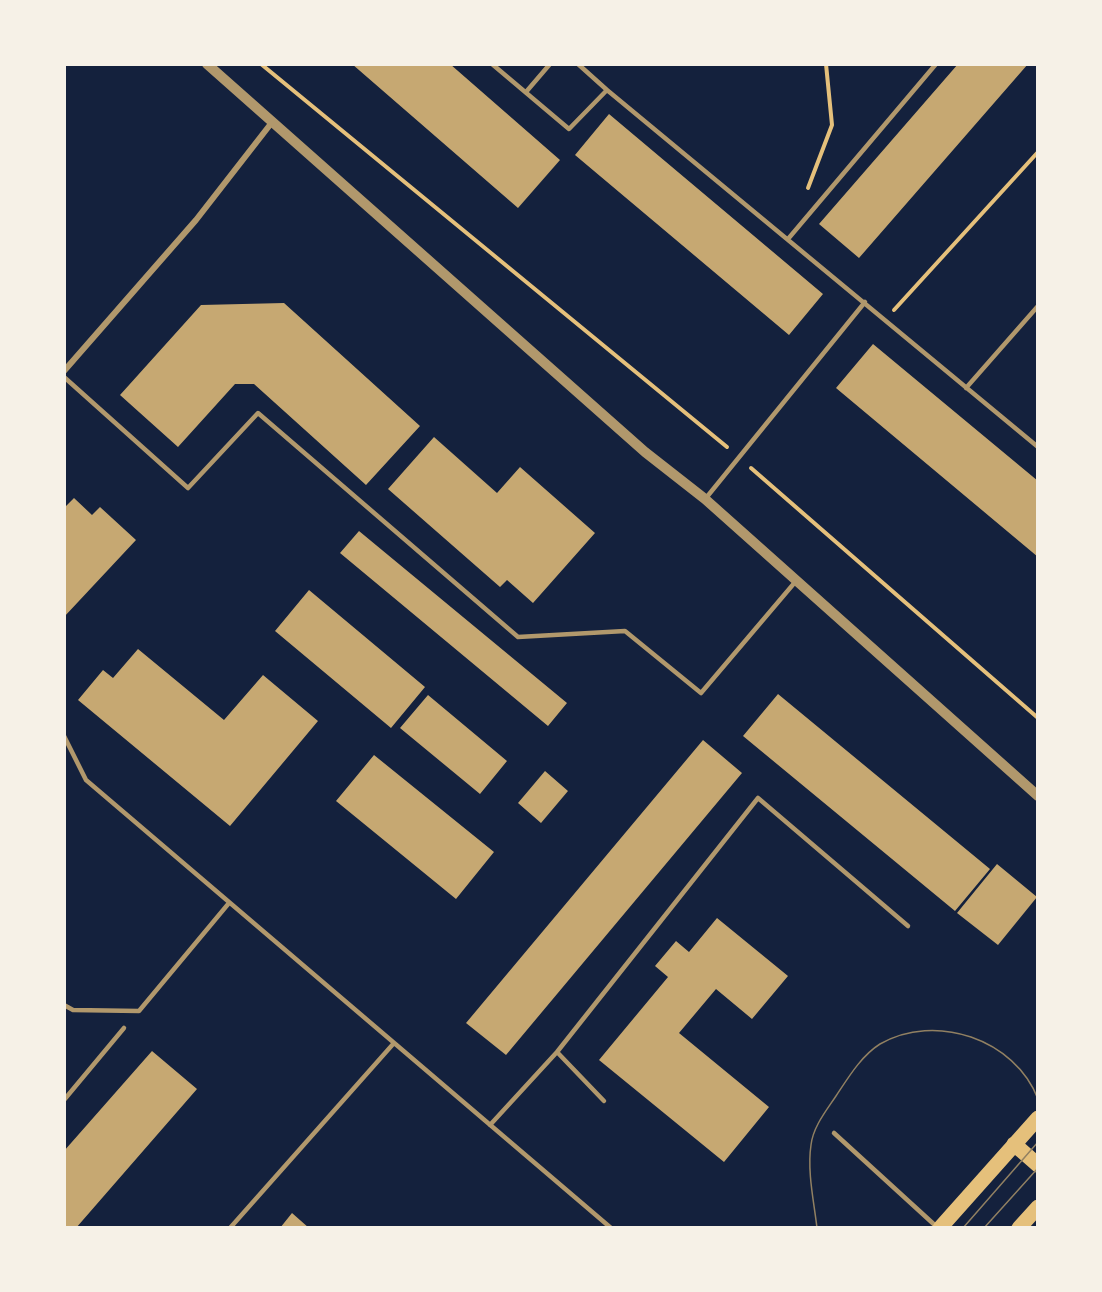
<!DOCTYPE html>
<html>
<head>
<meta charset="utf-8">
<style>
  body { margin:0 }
  #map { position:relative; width:1102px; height:1292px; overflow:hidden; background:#14213d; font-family:"IBM Plex Sans",sans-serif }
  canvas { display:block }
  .frame { position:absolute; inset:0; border:66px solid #f6f1e7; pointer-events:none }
</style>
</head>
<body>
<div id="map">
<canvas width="1102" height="1292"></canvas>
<div class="frame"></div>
</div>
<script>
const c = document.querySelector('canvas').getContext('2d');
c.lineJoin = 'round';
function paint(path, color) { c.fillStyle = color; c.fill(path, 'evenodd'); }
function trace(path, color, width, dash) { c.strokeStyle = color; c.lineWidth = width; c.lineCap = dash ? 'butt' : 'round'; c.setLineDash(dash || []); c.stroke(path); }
const building = new Path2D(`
  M 352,64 L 450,64 L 560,160 L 518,208 Z
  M 958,64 L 1028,64 L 859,258 L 819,224 Z
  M 609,114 L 823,294 L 789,335 L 575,155 Z
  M 284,303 L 420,426 L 366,485 L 254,384 L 235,384 L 178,447 L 120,395 L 201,305 Z
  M 873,344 L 1038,481 L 1038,557 L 836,388 Z
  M 434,437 L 497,493 L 520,467 L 595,533 L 533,603 L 507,580 L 500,587 L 388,489 Z
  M 74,498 L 92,515 L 100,507 L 136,540 L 64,617 L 64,508 Z
  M 359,531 L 567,703 L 548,726 L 340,553 Z
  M 309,590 L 425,687 L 391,728 L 275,631 Z
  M 138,649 L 224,720 L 263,675 L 318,721 L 230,826 L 78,700 L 103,670 L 113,678 Z
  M 778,694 L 990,869 L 955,911 L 743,736 Z
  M 428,695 L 507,761 L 480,794 L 400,728 Z
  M 703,740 L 742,773 L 506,1055 L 466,1023 Z
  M 374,755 L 494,852 L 456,899 L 336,801 Z
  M 545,771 L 568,791 L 541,823 L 518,803 Z
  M 997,864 L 1037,897 L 998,945 L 957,913 Z
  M 717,918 L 788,976 L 752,1019 L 716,989 L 679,1033 L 769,1107 L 724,1162 L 599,1060 L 668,977 L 655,966 L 676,941 L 689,952 Z
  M 152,1051 L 197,1089 L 76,1228 L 64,1228 L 64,1151 Z
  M 292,1213 L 309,1228 L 280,1228 Z`);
const path = new Path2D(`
  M 261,64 L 727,447
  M 808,188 L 832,125 L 826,64
  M 894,310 L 1038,152
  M 751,468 L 1038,718`);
const service = new Path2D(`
  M 492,64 L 569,129 L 607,90 L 1038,447
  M 578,64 L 607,90
  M 526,92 L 550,64
  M 788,239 L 936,64
  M 64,377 L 188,488 L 258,413 L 518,637 L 625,631 L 701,693 L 796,581
  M 966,388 L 1038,306
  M 706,498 L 865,302
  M 64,736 L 86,780 L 611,1228
  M 64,1005 L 73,1010 L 139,1011 L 229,903
  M 557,1052 L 604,1101
  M 64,1100 L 124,1028
  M 490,1125 L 557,1052 L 758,798 L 908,926
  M 834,1133 L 938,1228
  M 230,1228 L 394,1043`);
const minor = new Path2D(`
  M 64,371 L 196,220 L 273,121`);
const tertiary = new Path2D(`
  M 207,64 L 645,452 L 705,499 L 1038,796`);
const primary = new Path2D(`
  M 1014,1144 L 1038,1165
  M 940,1228 L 1038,1118
  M 1019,1228 L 1038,1207`);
const tram = new Path2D(`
  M 817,1228 C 814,1202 807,1171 811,1145 C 813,1127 826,1111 836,1096 C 848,1078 861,1056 880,1044 C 935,1012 1015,1039 1038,1099
  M 963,1228 L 1038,1142
  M 984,1228 L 1038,1168`);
paint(building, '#c6a872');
trace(path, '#e5c07b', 4);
trace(service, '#b1986c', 4.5);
trace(minor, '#b1986c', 6);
trace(tertiary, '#b1986c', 10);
trace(primary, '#e5c07b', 15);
trace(tram, '#918062', 1.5);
</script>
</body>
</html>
